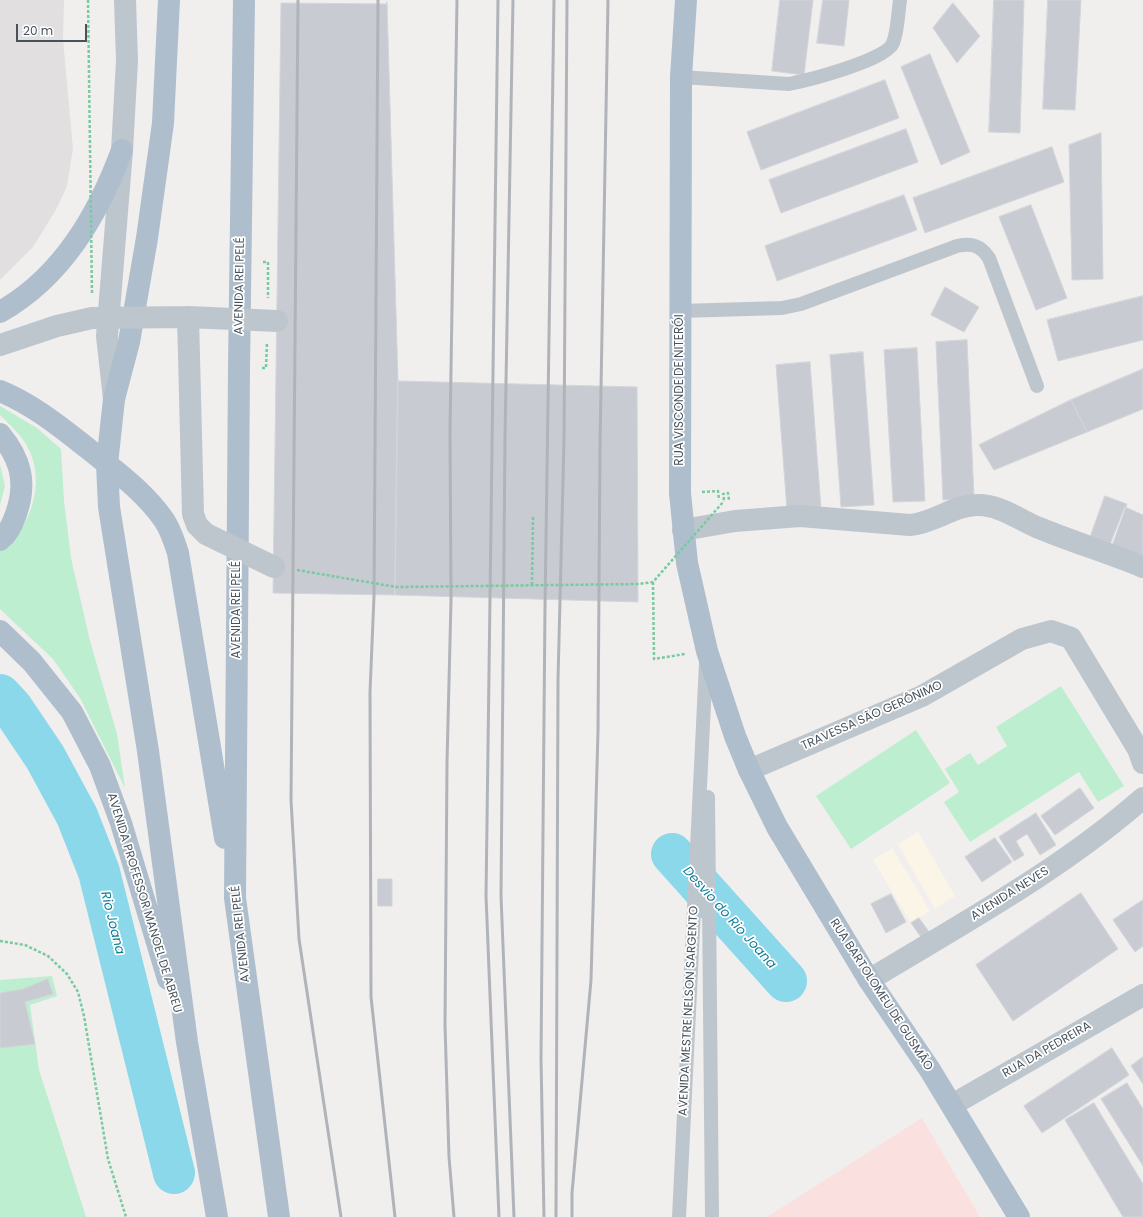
<!DOCTYPE html>
<html>
<head>
<meta charset="utf-8">
<style>
  body { margin:0 }
  #map { position:relative; width:1143px; height:1217px; overflow:hidden; background:#f1eeee; font-family:Poppins,sans-serif }
  canvas { display:block }
  .scale { position:absolute; left:16px; top:24px; width:71px; height:18px; box-sizing:border-box; border:2px solid #47525b; border-top:0; padding-left:5px; font-size:12px; line-height:14px; white-space:nowrap; color:#47525b; -webkit-text-stroke:3px #fff; paint-order:stroke }
</style>
</head>
<body>
<div id="map">
<canvas width="1143" height="1217"></canvas>
<div class="scale">20 m</div>
</div>
<script>
const c = document.querySelector('canvas').getContext('2d');
c.lineJoin = 'round';
function paint(path, color) { c.fillStyle = color; c.fill(path, 'evenodd'); }
function trace(path, color, width, dash) { c.strokeStyle = color; c.lineWidth = width; c.lineCap = dash ? 'butt' : 'round'; c.setLineDash(dash || []); c.stroke(path); }
function drawText(font, color, halo, rows, align = 'center') {
  c.font = font + ' Poppins,sans-serif'; c.lineWidth = 3.5; c.setLineDash([]); c.textBaseline = 'middle'; c.strokeStyle = halo; c.fillStyle = color; for (const [text, x, y, turn = 0] of rows) {
    c.save(); c.translate(x, y); c.rotate((+turn || 0) * Math.PI / 180); c.textAlign = isNaN(turn) ? turn : align; if (halo) c.strokeText(text, 0, 0); c.fillText(text, 0, 0); c.restore();
  }
}
const commercial = new Path2D(`
  M 918,832 L 955,896 L 935,909 L 898,844 Z
  M 892,848 L 930,911 L 911,923 L 873,860 Z`);
const education = new Path2D(`
  M 0,0 L 64,0 L 63,39 L 73,149 L 67,186 L 57,208 L 33,247 L 0,280 Z`);
const medical = new Path2D(`
  M 922,1118 L 980,1217 L 767,1217 Z`);
const green = new Path2D(`
  M 0,406 L 37,428 L 61,449 L 64,501 L 71,558 L 90,641 L 117,734 L 125,788 L 80,698 L 53,659 L 0,609 L 0,551 C 30,530 46,484 29,450 C 23,436 11,426 0,415 Z
  M 0,465 L 5,486 L 0,505 Z
  M 1061,686 L 1124,786 L 1098,802 L 1079,772 L 970,842 L 944,802 L 959,792 L 945,769 L 970,753 L 978,765 L 1007,746 L 996,727 Z
  M 916,730 L 950,783 L 851,849 L 816,796 Z
  M 52,976 L 57,996 L 30,1005 L 39,1070 L 86,1217 L 0,1217 L 0,980 Z`);
const river = new Path2D(`
  M 0,695 L 12,708 L 45,757 L 77,816 L 99,872 L 174,1173
  M 672,854 L 786,981`);
const building = new Path2D(`
  M 780,0 L 813,0 L 804,75 L 772,71 Z
  M 823,0 L 849,0 L 844,46 L 817,43 Z
  M 994,0 L 1024,0 L 1020,133 L 989,132 Z
  M 1048,0 L 1081,0 L 1075,110 L 1043,109 Z
  M 387,2 L 398,381 L 395,595 L 273,593 L 281,3 L 386,4 Z
  M 953,3 L 980,36 L 957,63 L 933,28 Z
  M 930,54 L 970,152 L 941,165 L 901,67 Z
  M 885,80 L 899,118 L 761,170 L 747,132 Z
  M 906,129 L 918,162 L 781,213 L 769,180 Z
  M 1101,133 L 1103,279 L 1072,280 L 1069,145 Z
  M 1052,147 L 1064,182 L 925,233 L 913,198 Z
  M 904,195 L 917,230 L 777,281 L 765,246 Z
  M 1031,205 L 1067,298 L 1036,310 L 999,217 Z
  M 945,287 L 979,307 L 964,332 L 931,315 Z
  M 1143,296 L 1143,340 L 1058,361 L 1047,320 Z
  M 967,340 L 974,498 L 943,500 L 936,342 Z
  M 917,348 L 925,501 L 893,502 L 884,350 Z
  M 863,352 L 874,505 L 841,507 L 830,355 Z
  M 810,362 L 821,508 L 787,510 L 776,365 Z
  M 1143,369 L 1143,409 L 1087,432 L 1071,400 Z
  M 398,381 L 637,387 L 638,602 L 395,595 Z
  M 1071,400 L 1087,432 L 994,470 L 979,445 Z
  M 1105,496 L 1127,504 L 1112,546 L 1090,538 Z
  M 1125,507 L 1143,515 L 1143,555 L 1139,563 L 1108,550 Z
  M 1080,788 L 1094,808 L 1055,835 L 1041,816 Z
  M 1036,813 L 1056,845 L 1040,855 L 1027,834 L 1016,841 L 1024,855 L 1014,861 L 999,837 Z
  M 995,838 L 1012,862 L 982,882 L 965,857 Z
  M 378,879 L 392,879 L 392,906 L 378,906 Z
  M 1081,893 L 1118,949 L 1013,1021 L 976,965 Z
  M 891,894 L 906,922 L 886,933 L 871,904 Z
  M 1143,900 L 1143,946 L 1135,952 L 1113,920 Z
  M 919,918 L 938,944 L 930,950 L 911,923 Z
  M 48,979 L 53,994 L 25,1002 L 35,1044 L 0,1048 L 0,993 L 23,989 Z
  M 1112,1048 L 1129,1075 L 1042,1133 L 1024,1106 Z
  M 1143,1057 L 1143,1084 L 1131,1066 Z
  M 1127,1083 L 1143,1109 L 1143,1166 L 1101,1099 Z
  M 1094,1103 L 1143,1184 L 1143,1217 L 1123,1217 L 1065,1120 Z`);
const path = new Path2D(`
  M 263,262 L 268,262 L 268,298
  M 262,368 L 266,368 L 267,343
  M 702,492 L 718,491 L 719,500
  M 724,500 L 723,494 L 728,493 L 729,500
  M 653,582 L 654,659 L 685,654
  M 532,585 L 533,516
  M 0,941 L 25,945 L 48,956 L 67,974 L 78,992 L 84,1016 L 108,1159 L 126,1217`);
const lane = new Path2D(`
  M 681,77 L 789,84 C 809,80 887,60 893,43 C 898,30 898,13 900,0
  M 680,311 L 782,308 L 801,304 L 957,246 C 972,243 980,245 989,258 L 1037,386
  M 708,797 L 712,1217
  M 679,1217 L 706,663`);
const street = new Path2D(`
  M 114,399 L 107,336 L 122,150 L 127,61 L 125,0
  M 683,530 L 735,521 L 800,516 L 910,525 C 934,523 954,505 977,505 C 998,504 1020,520 1039,528 C 1073,542 1109,553 1143,567
  M 749,770 L 922,696 L 1022,639 L 1051,631 L 1071,638 L 1138,749 L 1143,763
  M 869,980 C 963,923 1061,870 1143,798
  M 952,1105 L 1143,995`);
const primary = new Path2D(`
  M 169,0 L 163,123 L 147,238 L 129,342 L 114,399 L 107,464 L 109,507 L 148,751 L 187,1042 L 217,1217
  M 244,0 L 239,368 L 235,898 L 279,1217
  M 686,0 L 681,77 L 680,493 L 687,563 L 707,651 L 735,736 L 749,770 L 777,827 L 869,980 L 930,1070 L 1019,1217
  M 0,312 C 62,277 98,215 122,150
  M 0,391 C 32,404 59,426 86,447 C 113,469 144,491 164,520 C 171,530 174,541 178,553 L 225,838
  M 0,434 C 21,459 27,483 16,514 C 13,523 8,534 0,540
  M 0,631 L 32,662 L 72,712 L 100,766 L 121,823 L 168,979`);
const rail = new Path2D(`
  M 298,0 L 291,800 L 299,939 L 341,1217
  M 378,0 L 374,596 L 370,692 L 371,997 L 395,1217
  M 498,0 L 486,896 L 499,1217
  M 513,0 L 505,436 L 501,896 L 514,1217
  M 454,1217 L 449,1157 L 445,1025 L 447,763 L 451,601 L 450,431 L 457,0
  M 544,1217 L 541,1058 L 545,606 L 554,0
  M 556,1217 L 558,680 L 564,440 L 567,0
  M 572,1217 L 572,1193 L 591,980 L 598,731 L 600,444 L 608,0`);
const pathBridge = new Path2D(`
  M 88,0 L 92,295
  M 297,570 L 396,587 L 639,584 L 653,582 L 724,501`);
const streetBridge = new Path2D(`
  M 188,317 L 193,514 L 197,525 L 206,534 L 274,567
  M 0,345 L 57,326 L 92,318 L 188,317 L 277,321`);
const streetNames = [
  ["AVENIDA REI PELÉ",240,286,-89],
  ["RUA VISCONDE DE NITERÓI",680,390,-90],
  ["AVENIDA REI PELÉ",237,610,-90],
  ["TRAVESSA SÃO GERÔNIMO",872,716,-24],
  ["AVENIDA NEVES",1010,894,-32],
  ["AVENIDA PROFESSOR MANOEL DE ABREU",144,903,73],
  ["AVENIDA REI PELÉ",241,934,-96],
  ["RUA BARTOLOMEU DE GUSMÃO",881,995,57],
  ["AVENIDA MESTRE NELSON SARGENTO",689,1011,-87],
  ["RUA DA PEDREIRA",1047,1050,-30]
];
const waterNames = [
  ["Desvio do Rio Joana",729,918,48],
  ["Rio Joana",112,923,76]
];
paint(commercial, '#fbf5e8');
paint(education, '#e2dfe0');
paint(medical, '#fae1df');
paint(green, '#bdeecf');
trace(river, '#8bd8ea', 42);
paint(building, '#c8cbd1');
trace(building, '#d2d5da', 1);
trace(path, '#76cb9f', 2.5, [3, 2]);
trace(lane, '#bdc6cd', 14);
trace(street, '#bdc6cd', 22);
trace(primary, '#aebecd', 22);
trace(rail, '#b0b4b8', 3);
trace(pathBridge, '#76cb9f', 2.5, [3, 2]);
trace(streetBridge, '#bdc6cd', 22);
drawText('12px', '#47525b', '#fff', streetNames);
drawText('italic 13px', '#107d96', '#fff', waterNames);
</script>
</body>
</html>
